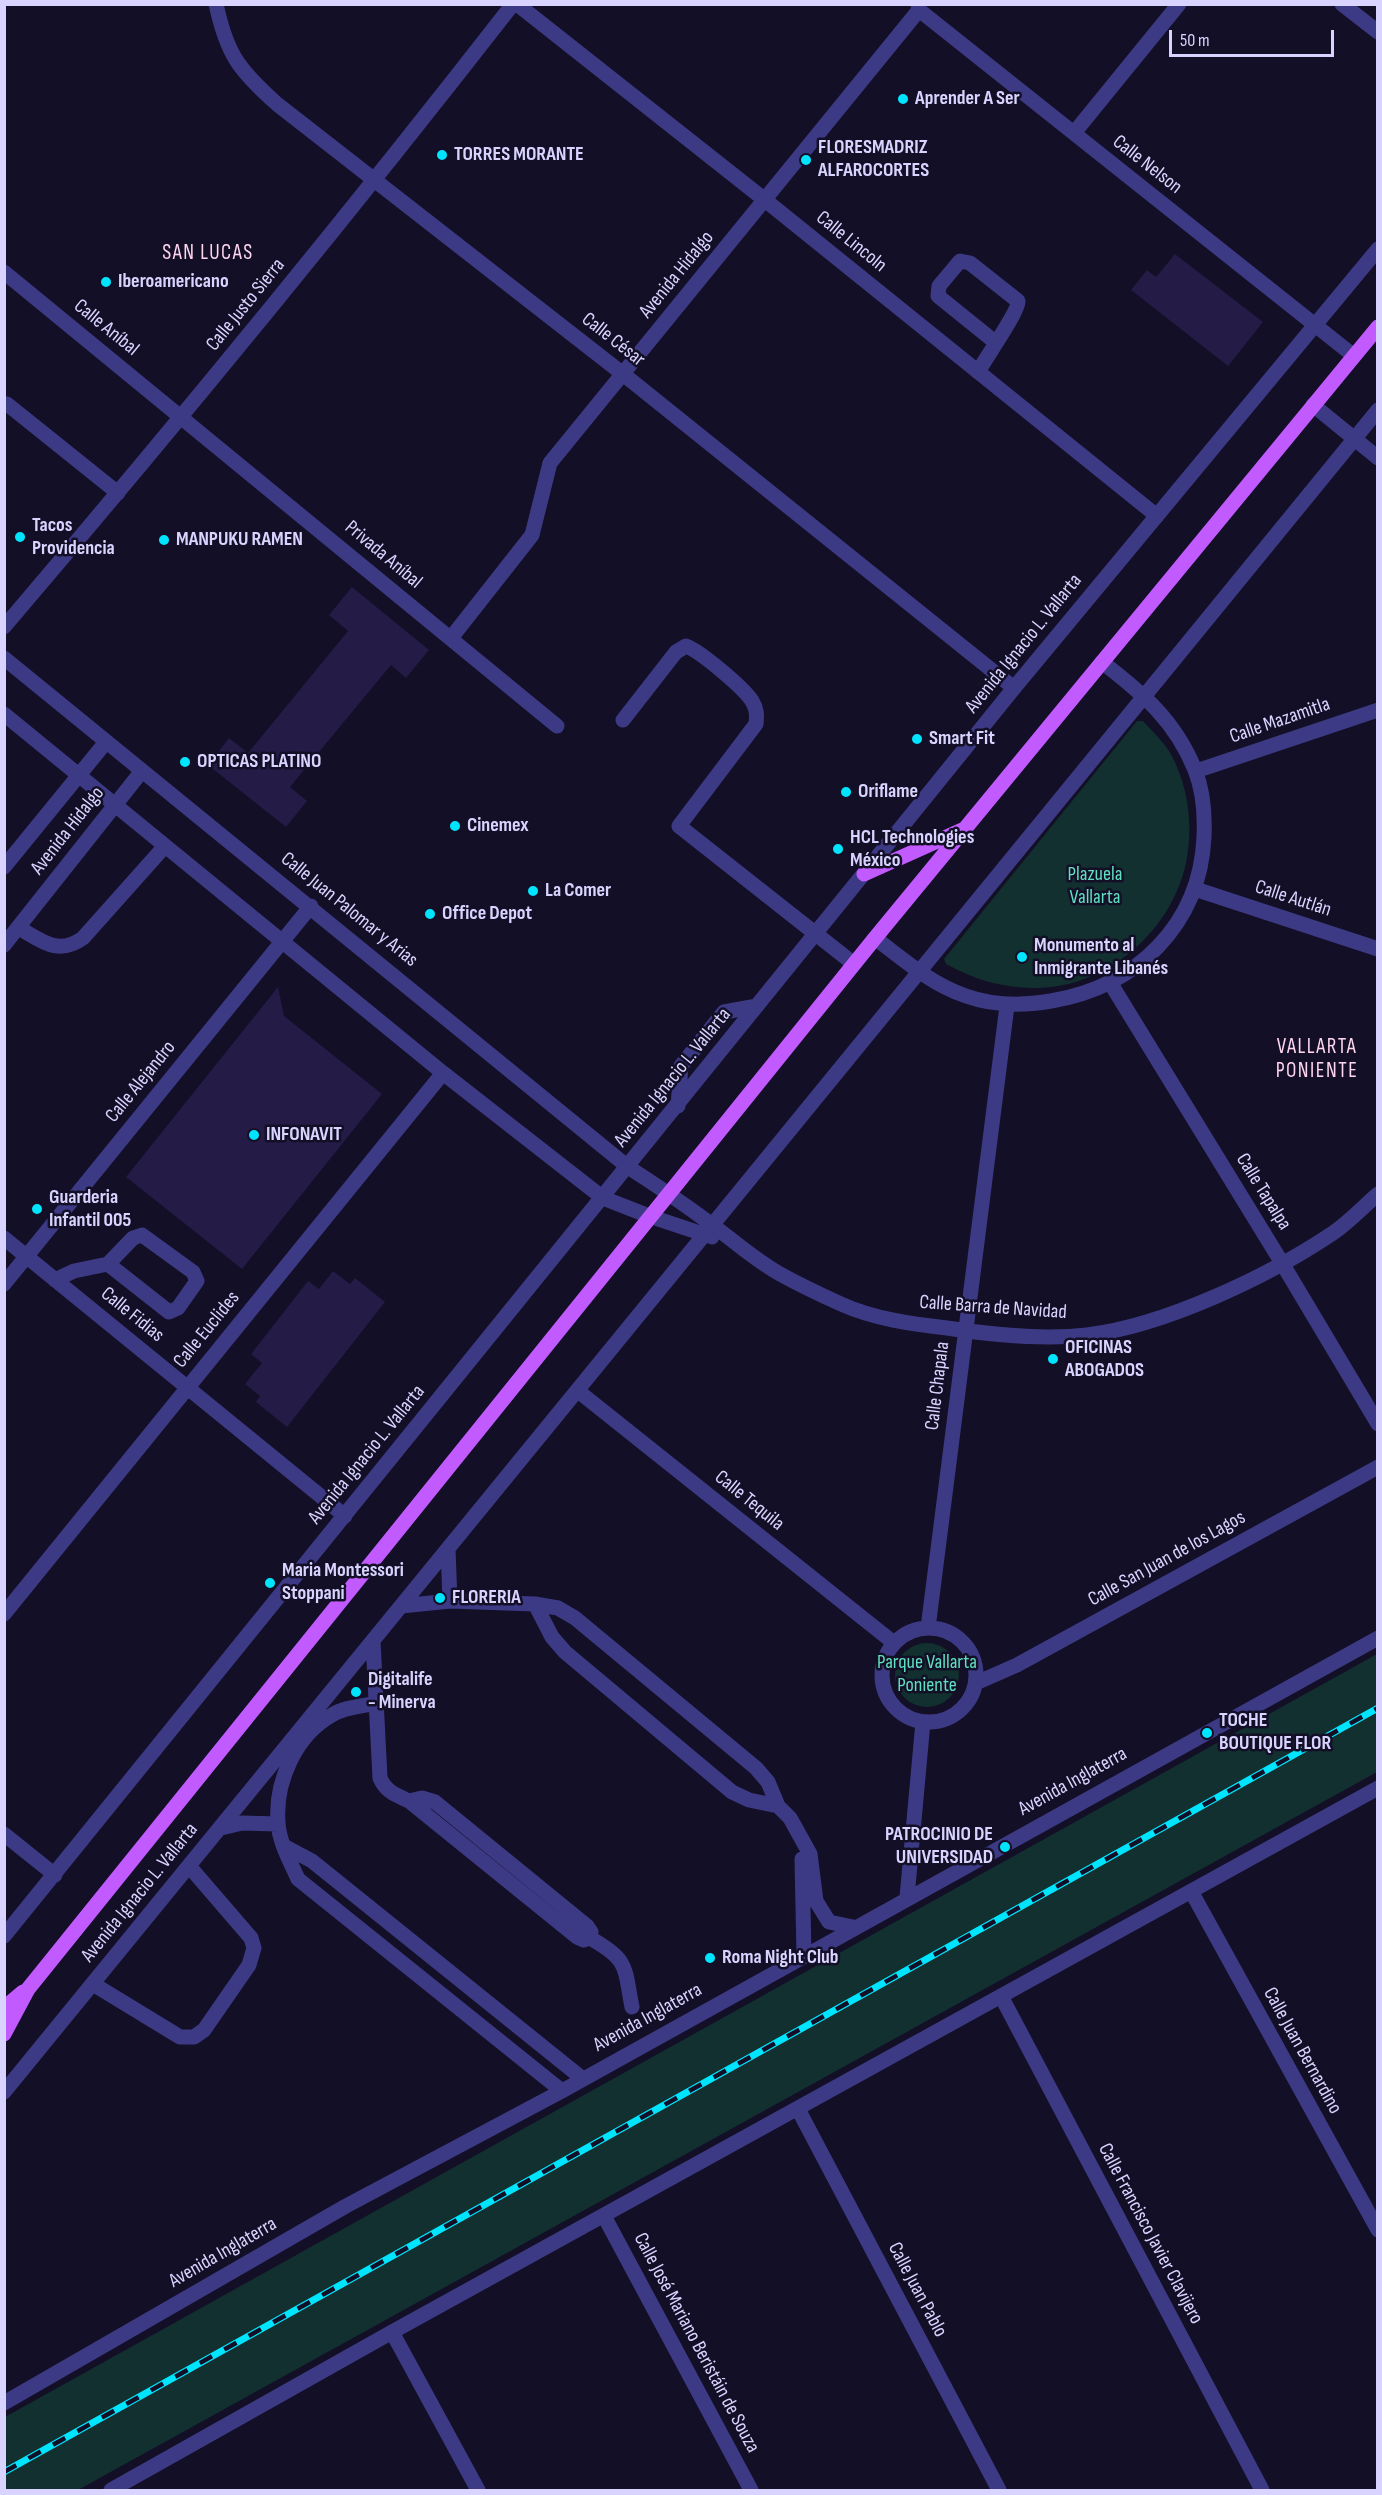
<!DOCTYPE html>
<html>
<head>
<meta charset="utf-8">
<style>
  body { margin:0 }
  #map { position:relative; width:1382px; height:2495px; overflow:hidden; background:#130f26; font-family:"Sofia Sans Condensed",sans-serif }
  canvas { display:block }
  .frame { position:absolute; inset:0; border:6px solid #d9d4ff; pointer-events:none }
  .scale { position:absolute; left:1169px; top:30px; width:165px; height:27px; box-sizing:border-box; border:3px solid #d9d4ff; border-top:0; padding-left:8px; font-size:18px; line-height:21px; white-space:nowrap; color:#d9d4ff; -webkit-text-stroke:4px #130f26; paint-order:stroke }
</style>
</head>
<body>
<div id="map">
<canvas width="1382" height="2495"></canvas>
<div class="frame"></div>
<div class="scale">50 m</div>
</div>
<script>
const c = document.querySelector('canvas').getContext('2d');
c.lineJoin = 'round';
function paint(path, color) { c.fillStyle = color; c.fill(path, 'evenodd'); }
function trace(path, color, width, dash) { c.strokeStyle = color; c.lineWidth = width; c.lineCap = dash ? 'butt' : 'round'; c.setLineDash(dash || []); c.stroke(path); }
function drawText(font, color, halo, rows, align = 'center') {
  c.font = font + ' "Sofia Sans Condensed",sans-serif'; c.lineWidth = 5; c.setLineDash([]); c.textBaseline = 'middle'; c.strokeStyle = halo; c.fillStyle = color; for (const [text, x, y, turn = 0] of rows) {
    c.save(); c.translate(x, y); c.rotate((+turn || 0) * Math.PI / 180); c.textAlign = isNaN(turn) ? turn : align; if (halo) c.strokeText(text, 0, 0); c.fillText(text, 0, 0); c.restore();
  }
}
const green = new Path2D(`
  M 1137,721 L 1143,721 C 1153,732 1165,743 1172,756 C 1188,787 1193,824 1187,858 C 1174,930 1107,989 1033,988 C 1002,988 973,979 946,964 L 944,959 Z
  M895 1675a32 32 0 1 1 64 0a32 32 0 1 1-64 0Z
  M 1377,1654 L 1377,1772 L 78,2490 L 5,2490 L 5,2417 Z`);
const building = new Path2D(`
  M 1175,254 L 1263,322 L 1228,366 L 1131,290 L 1147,270 L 1156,277 Z
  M 352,587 L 429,650 L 406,678 L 391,665 L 290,787 L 307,801 L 286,827 L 208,765 L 229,738 L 248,753 L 348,631 L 329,615 Z
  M 278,987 L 284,1016 L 382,1094 L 242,1269 L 126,1177 Z
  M 333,1271 L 350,1284 L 355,1278 L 385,1302 L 287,1427 L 256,1402 L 260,1396 L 245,1384 L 262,1363 L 251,1354 L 308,1281 L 319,1289 Z`);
const minor = new Path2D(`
  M 216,4 C 227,55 239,70 277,104 L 623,374 L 1014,688
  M 517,4 L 765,200 L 1157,516
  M 918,4 L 919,10 L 1354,356
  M 1342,4 L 1378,32
  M 1074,133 L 1179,4
  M 4,272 L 557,726
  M 978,372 C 985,359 1019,311 1018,301 L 970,263 L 960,261 L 939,286 L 938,296 L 995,342
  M 7,404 L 118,493
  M 1313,405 L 1378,458
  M 4,627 C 178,423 348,216 513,4
  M 451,638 L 532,535 L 550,463 L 919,10
  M 4,658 L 628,1167 C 656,1185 684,1204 711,1224 C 734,1241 755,1260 780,1274 C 800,1285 821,1295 841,1304 C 874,1319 912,1324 947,1328 C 993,1335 1041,1340 1087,1335 C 1164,1326 1269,1276 1333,1233 C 1349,1222 1363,1207 1378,1194
  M 4,714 L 443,1073 L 603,1198 L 649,1216 L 712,1237
  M 623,720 L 676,652 L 686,646 C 700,651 744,688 752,701 C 757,709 757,715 756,724 L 679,826 L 854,964
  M 1196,771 L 1378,710
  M 4,867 L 106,742
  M 1195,889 L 1378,949
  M 19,928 C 42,941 58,956 83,938 L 165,846
  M 875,938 C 904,960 931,984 966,996 C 994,1006 1022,1006 1051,1001 C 1136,987 1200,925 1204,837 C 1205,815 1203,790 1195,770 C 1175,720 1142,693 1102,662
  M 4,945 L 142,771
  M 1111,984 L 1282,1263 L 1378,1424
  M 678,1106 L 681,1066 L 724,1012 L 757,1006
  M 4,1238 L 345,1516
  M 55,1280 L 74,1271 L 108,1264 L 133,1238 L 142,1235 L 193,1272 L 197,1281 L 178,1308 L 169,1312 L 108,1264
  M 4,1284 L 311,906
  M 578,1391 L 894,1643
  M 448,1549 L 450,1601
  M 535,1604 L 552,1637 L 565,1652 L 732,1792 L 749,1800 L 778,1806
  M 401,1606 L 450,1601 L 535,1604 L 558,1608 L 575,1618 L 756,1768 L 768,1782 L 778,1806 L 790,1818 L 810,1854 L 816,1901 L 829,1922 L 853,1927
  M 4,1614 L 443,1073
  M 928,1628 L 1007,1006
  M882 1675a47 47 0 1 1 94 0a47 47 0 1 1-94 0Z
  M 373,1641 L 380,1778 C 386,1792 396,1795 409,1801 L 577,1937 L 584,1940 L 590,1938 C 629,1960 624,1966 632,2007
  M 976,1683 L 1017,1665 L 1378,1467
  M 377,1703 C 363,1706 344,1707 332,1715 C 296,1735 275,1781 278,1822 C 279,1842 290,1861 298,1879 L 562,2091
  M 409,1801 L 422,1798 L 435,1802 L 587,1926 L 591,1932 L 590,1938
  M 221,1828 L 242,1823 L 278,1824
  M 4,1834 L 55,1875
  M 284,1846 L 312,1861 L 583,2079
  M 802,1859 L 804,1955
  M 1191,1891 L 1378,2230
  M 907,1897 L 923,1722
  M 4,1936 L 1014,688 L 1378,249
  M 93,1984 L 180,2037 L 194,2037 L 204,2030 L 249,1965 L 254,1948 L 251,1938 L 189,1866
  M 1001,1996 L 1262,2490
  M 4,2092 L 1378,410
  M 798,2109 L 999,2490
  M 604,2216 L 751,2490
  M 392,2332 L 478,2490
  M 4,2403 L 346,2206 L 562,2091 L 1378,1638
  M 111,2490 L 392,2332 L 1378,1788`);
const major = new Path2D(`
  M 864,874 L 962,830
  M 4,2008 L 23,1992
  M 4,2034 L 28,1989 L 875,938 L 1378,327`);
const rail = new Path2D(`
  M 4,2472 L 1378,1708`);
const markers = [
  [903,99,6,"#00e5ff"],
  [442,155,6,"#00e5ff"],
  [806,160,6,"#00e5ff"],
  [106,282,6,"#00e5ff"],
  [20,537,6,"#00e5ff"],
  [164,540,6,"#00e5ff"],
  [917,739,6,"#00e5ff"],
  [185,762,6,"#00e5ff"],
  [846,792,6,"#00e5ff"],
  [455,826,6,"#00e5ff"],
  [838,849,6,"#00e5ff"],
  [533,891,6,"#00e5ff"],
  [430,914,6,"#00e5ff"],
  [1022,957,6,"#00e5ff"],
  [254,1135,6,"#00e5ff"],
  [37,1209,6,"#00e5ff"],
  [1053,1359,6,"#00e5ff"],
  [270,1583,6,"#00e5ff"],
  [440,1598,6,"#00e5ff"],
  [356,1692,6,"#00e5ff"],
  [1207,1733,6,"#00e5ff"],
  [1005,1847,6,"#00e5ff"],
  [710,1958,6,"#00e5ff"]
];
const poiNames = [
  ["Aprender A Ser",915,99],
  ["FLORESMADRIZ",818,148],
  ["ALFAROCORTES",818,171],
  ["TORRES MORANTE",454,155],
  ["Iberoamericano",118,282],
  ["Tacos",32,526],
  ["Providencia",32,549],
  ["MANPUKU RAMEN",176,540],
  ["Smart Fit",929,739],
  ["OPTICAS PLATINO",197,762],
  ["Oriflame",858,792],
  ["Cinemex",467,826],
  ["HCL Technologies",850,838],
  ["México",850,861],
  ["La Comer",545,891],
  ["Office Depot",442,914],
  ["Monumento al",1034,946],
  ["Inmigrante Libanés",1034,969],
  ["INFONAVIT",266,1135],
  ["Guarderia",49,1198],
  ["Infantil 005",49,1221],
  ["OFICINAS",1065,1348],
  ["ABOGADOS",1065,1371],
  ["Maria Montessori",282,1571],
  ["Stoppani",282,1594],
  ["FLORERIA",452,1598],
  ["Digitalife",368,1680],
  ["- Minerva",368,1703],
  ["TOCHE",1219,1721],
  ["BOUTIQUE FLOR",1219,1744],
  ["PATROCINIO DE",993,1835,"right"],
  ["UNIVERSIDAD",993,1858,"right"],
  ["Roma Night Club",722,1958]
];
const streetNames = [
  ["Calle Nelson",1147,165,38],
  ["Calle Lincoln",851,242,39],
  ["Avenida Hidalgo",677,275,-51],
  ["Calle Justo Sierra",246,305,-51],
  ["Calle Aníbal",106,328,39],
  ["Calle César",613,340,38],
  ["Privada Aníbal",383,555,40],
  ["Avenida Ignacio L. Vallarta",1024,644,-51],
  ["Calle Mazamitla",1280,721,-19],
  ["Avenida Hidalgo",68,831,-52],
  ["Calle Autlán",1293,899,18],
  ["Calle Juan Palomar y Arias",349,910,39],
  ["Avenida Ignacio L. Vallarta",673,1078,-51],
  ["Calle Alejandro",141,1082,-51],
  ["Calle Tapalpa",1263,1192,58],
  ["Calle Barra de Navidad",993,1308,4],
  ["Calle Fidias",132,1315,39],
  ["Calle Euclides",207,1330,-51],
  ["Calle Chapala",938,1386,-83],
  ["Avenida Ignacio L. Vallarta",367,1455,-51],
  ["Calle Tequila",749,1501,39],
  ["Calle San Juan de los Lagos",1167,1559,-29],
  ["Avenida Inglaterra",1073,1782,-29],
  ["Avenida Ignacio L. Vallarta",140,1893,-51],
  ["Avenida Inglaterra",648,2018,-29],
  ["Calle Juan Bernardino",1302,2051,61],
  ["Calle Francisco Javier Clavijero",1150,2234,62],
  ["Avenida Inglaterra",223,2253,-30],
  ["Calle Juan Pablo",917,2290,62],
  ["Calle José Mariano Beristáin de Souza",696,2343,62]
];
const parkNames = [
  ["Plazuela",1095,875],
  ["Vallarta",1095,898],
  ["Parque Vallarta",927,1663],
  ["Poniente",927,1686]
];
const neighbourhoodNames = [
  ["SAN LUCAS",208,254],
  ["VALLARTA",1317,1048],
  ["PONIENTE",1317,1072]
];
paint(green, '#12302f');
paint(building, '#241b47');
trace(minor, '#3d3a85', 15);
trace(major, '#c25bff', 15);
trace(rail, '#00e5ff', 7);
trace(rail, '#130f26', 4.5, [14]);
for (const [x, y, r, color] of markers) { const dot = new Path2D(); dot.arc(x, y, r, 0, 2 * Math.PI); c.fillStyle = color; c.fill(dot); trace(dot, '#130f26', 2); }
drawText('bold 20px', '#d9d4ff', '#130f26', poiNames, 'left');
drawText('20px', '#d9d4ff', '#130f26', streetNames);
drawText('20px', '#5fe0c0', '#130f26', parkNames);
c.letterSpacing = '1.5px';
drawText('21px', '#ffd6f0', '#130f26', neighbourhoodNames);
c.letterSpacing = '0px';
</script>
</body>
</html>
